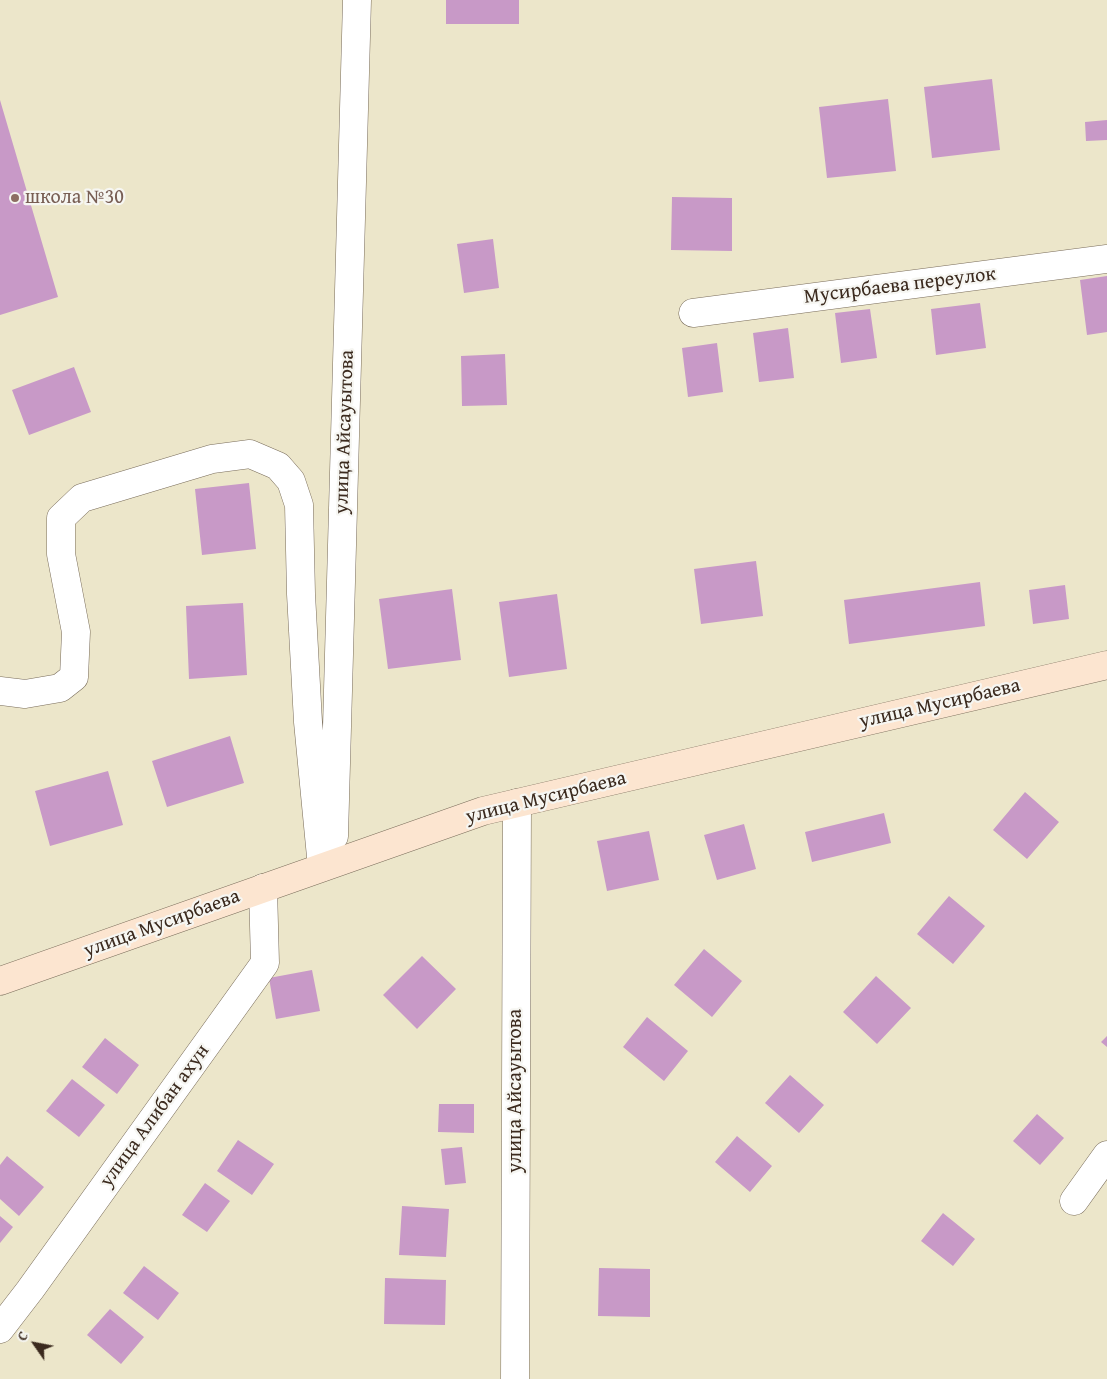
<!DOCTYPE html>
<html>
<head>
<meta charset="utf-8">
<style>
  body { margin:0 }
  #map { position:relative; width:1107px; height:1379px; overflow:hidden; background:#ece6ca; font-family:"Gentium Book Plus",serif }
  canvas { display:block }
  .north { position:absolute; left:10px; top:1319px; width:50px; height:50px; -webkit-text-stroke:4px #f6f6f2; paint-order:stroke; rotate:303deg; font-size:14px; font-weight:700; line-height:20px; text-align:center; color:#3b2a1e }
  .north::after { content:''; display:block; margin:auto; width:18px; height:22px; background:#3b2a1e; clip-path:polygon(50% 0,100% 100%,50% 72%,0 100%) }
</style>
</head>
<body>
<div id="map">
<canvas width="1107" height="1379"></canvas>
<div class="north">С</div>
</div>
<script>
const c = document.querySelector('canvas').getContext('2d');
c.lineJoin = 'round';
function paint(path, color) { c.fillStyle = color; c.fill(path, 'evenodd'); }
function trace(path, color, width, dash) { c.strokeStyle = color; c.lineWidth = width; c.lineCap = dash ? 'butt' : 'round'; c.setLineDash(dash || []); c.stroke(path); }
function drawText(font, color, halo, rows, align = 'center') {
  c.font = font + ' "Gentium Book Plus",serif'; c.lineWidth = 4.5; c.setLineDash([]); c.textBaseline = 'middle'; c.strokeStyle = halo; c.fillStyle = color; for (const [text, x, y, turn = 0] of rows) {
    c.save(); c.translate(x, y); c.rotate((+turn || 0) * Math.PI / 180); c.textAlign = isNaN(turn) ? turn : align; if (halo) c.strokeText(text, 0, 0); c.fillText(text, 0, 0); c.restore();
  }
}
const building = new Path2D(`
  M 446,0 L 519,0 L 519,24 L 446,24 Z
  M 992,79 L 1000,150 L 932,158 L 924,87 Z
  M 888,99 L 896,171 L 827,178 L 819,107 Z
  M 0,100 L 58,297 L 0,315 Z
  M 1107,120 L 1107,140 L 1086,141 L 1085,122 Z
  M 672,197 L 732,198 L 732,251 L 671,250 Z
  M 493,239 L 499,288 L 464,293 L 457,244 Z
  M 1107,276 L 1107,332 L 1087,335 L 1080,280 Z
  M 980,303 L 986,348 L 936,355 L 931,309 Z
  M 870,309 L 877,358 L 841,363 L 835,313 Z
  M 788,328 L 794,378 L 759,382 L 753,333 Z
  M 717,343 L 723,392 L 688,397 L 682,348 Z
  M 505,354 L 507,405 L 462,406 L 461,356 Z
  M 74,367 L 91,412 L 29,435 L 12,390 Z
  M 249,483 L 256,549 L 202,555 L 195,489 Z
  M 756,561 L 763,616 L 701,624 L 694,569 Z
  M 980,582 L 985,626 L 849,644 L 844,600 Z
  M 1065,585 L 1069,619 L 1033,624 L 1029,590 Z
  M 452,589 L 461,660 L 388,669 L 379,599 Z
  M 557,594 L 567,669 L 509,677 L 499,602 Z
  M 243,603 L 247,675 L 189,679 L 186,606 Z
  M 230,736 L 244,783 L 167,807 L 152,761 Z
  M 108,771 L 123,825 L 50,846 L 35,791 Z
  M 1025,792 L 1059,822 L 1027,859 L 993,830 Z
  M 884,813 L 891,843 L 812,862 L 805,832 Z
  M 744,824 L 756,869 L 717,880 L 704,835 Z
  M 649,831 L 659,880 L 607,891 L 597,841 Z
  M 949,896 L 985,926 L 953,964 L 917,934 Z
  M 704,949 L 742,981 L 712,1017 L 674,985 Z
  M 422,956 L 456,989 L 417,1029 L 383,995 Z
  M 312,970 L 320,1011 L 276,1019 L 269,978 Z
  M 876,976 L 911,1008 L 877,1044 L 843,1012 Z
  M 647,1017 L 688,1051 L 664,1081 L 623,1047 Z
  M 1107,1036 L 1107,1047 L 1101,1042 Z
  M 105,1038 L 139,1065 L 117,1094 L 82,1067 Z
  M 790,1075 L 824,1105 L 799,1133 L 765,1103 Z
  M 72,1079 L 105,1105 L 79,1137 L 46,1111 Z
  M 439,1104 L 474,1104 L 474,1133 L 438,1132 Z
  M 1037,1114 L 1064,1138 L 1040,1165 L 1013,1141 Z
  M 737,1136 L 772,1166 L 750,1192 L 715,1162 Z
  M 238,1140 L 274,1164 L 252,1195 L 217,1171 Z
  M 462,1147 L 466,1183 L 445,1185 L 441,1149 Z
  M 7,1156 L 44,1187 L 19,1216 L 0,1199 L 0,1165 Z
  M 205,1183 L 230,1201 L 207,1232 L 182,1215 Z
  M 402,1206 L 449,1209 L 446,1257 L 399,1255 Z
  M 943,1213 L 975,1239 L 953,1266 L 921,1241 Z
  M 0,1216 L 13,1227 L 0,1243 Z
  M 144,1266 L 179,1293 L 158,1320 L 123,1293 Z
  M 599,1268 L 650,1269 L 650,1317 L 598,1316 Z
  M 385,1278 L 446,1280 L 445,1325 L 384,1324 Z
  M 110,1309 L 144,1337 L 121,1364 L 87,1335 Z`);
const street = new Path2D(`
  M 693,313 L 1107,259
  M 0,691 L 25,694 L 60,688 L 74,677 L 76,632 L 61,554 L 61,518 L 82,498 L 212,459 L 250,454 L 278,466 L 291,481 L 299,505 L 301,594 L 308,722 L 322,867
  M 334,836 L 357,0
  M 1074,1201 L 1107,1155
  M 0,1329 L 30,1290 L 265,963 L 263,888
  M 515,1379 L 517,803`);
const secondary = new Path2D(`
  M 0,981 L 483,811 L 1107,665`);
const markers = [
  [15,198,5,"#8d6e63"]
];
const educationNames = [
  ["школа №30",25,198]
];
const streetNames = [
  ["Мусирбаева переулок",900,286,-7],
  ["улица Айсауытова",345,432,-88],
  ["улица Мусирбаева",940,704,-13],
  ["улица Мусирбаева",546,798,-14],
  ["улица Мусирбаева",162,924,-20],
  ["улица Айсауытова",516,1091,-90],
  ["улица Алибан ахун",155,1116,-54]
];
paint(building, '#c899c7');
trace(street, '#796c5a', 29);
trace(secondary, '#796c5a', 29);
trace(street, '#fff', 28);
trace(secondary, '#fce5d0', 28);
for (const [x, y, r, color] of markers) { const dot = new Path2D(); dot.arc(x, y, r, 0, 2 * Math.PI); c.fillStyle = color; c.fill(dot); trace(dot, '#f6f6f2', 2); }
drawText('20px', '#785e54', '#f6f6f2', educationNames, 'left');
drawText('20px', '#3b2a1e', '#f6f6f2', streetNames);
</script>
</body>
</html>
